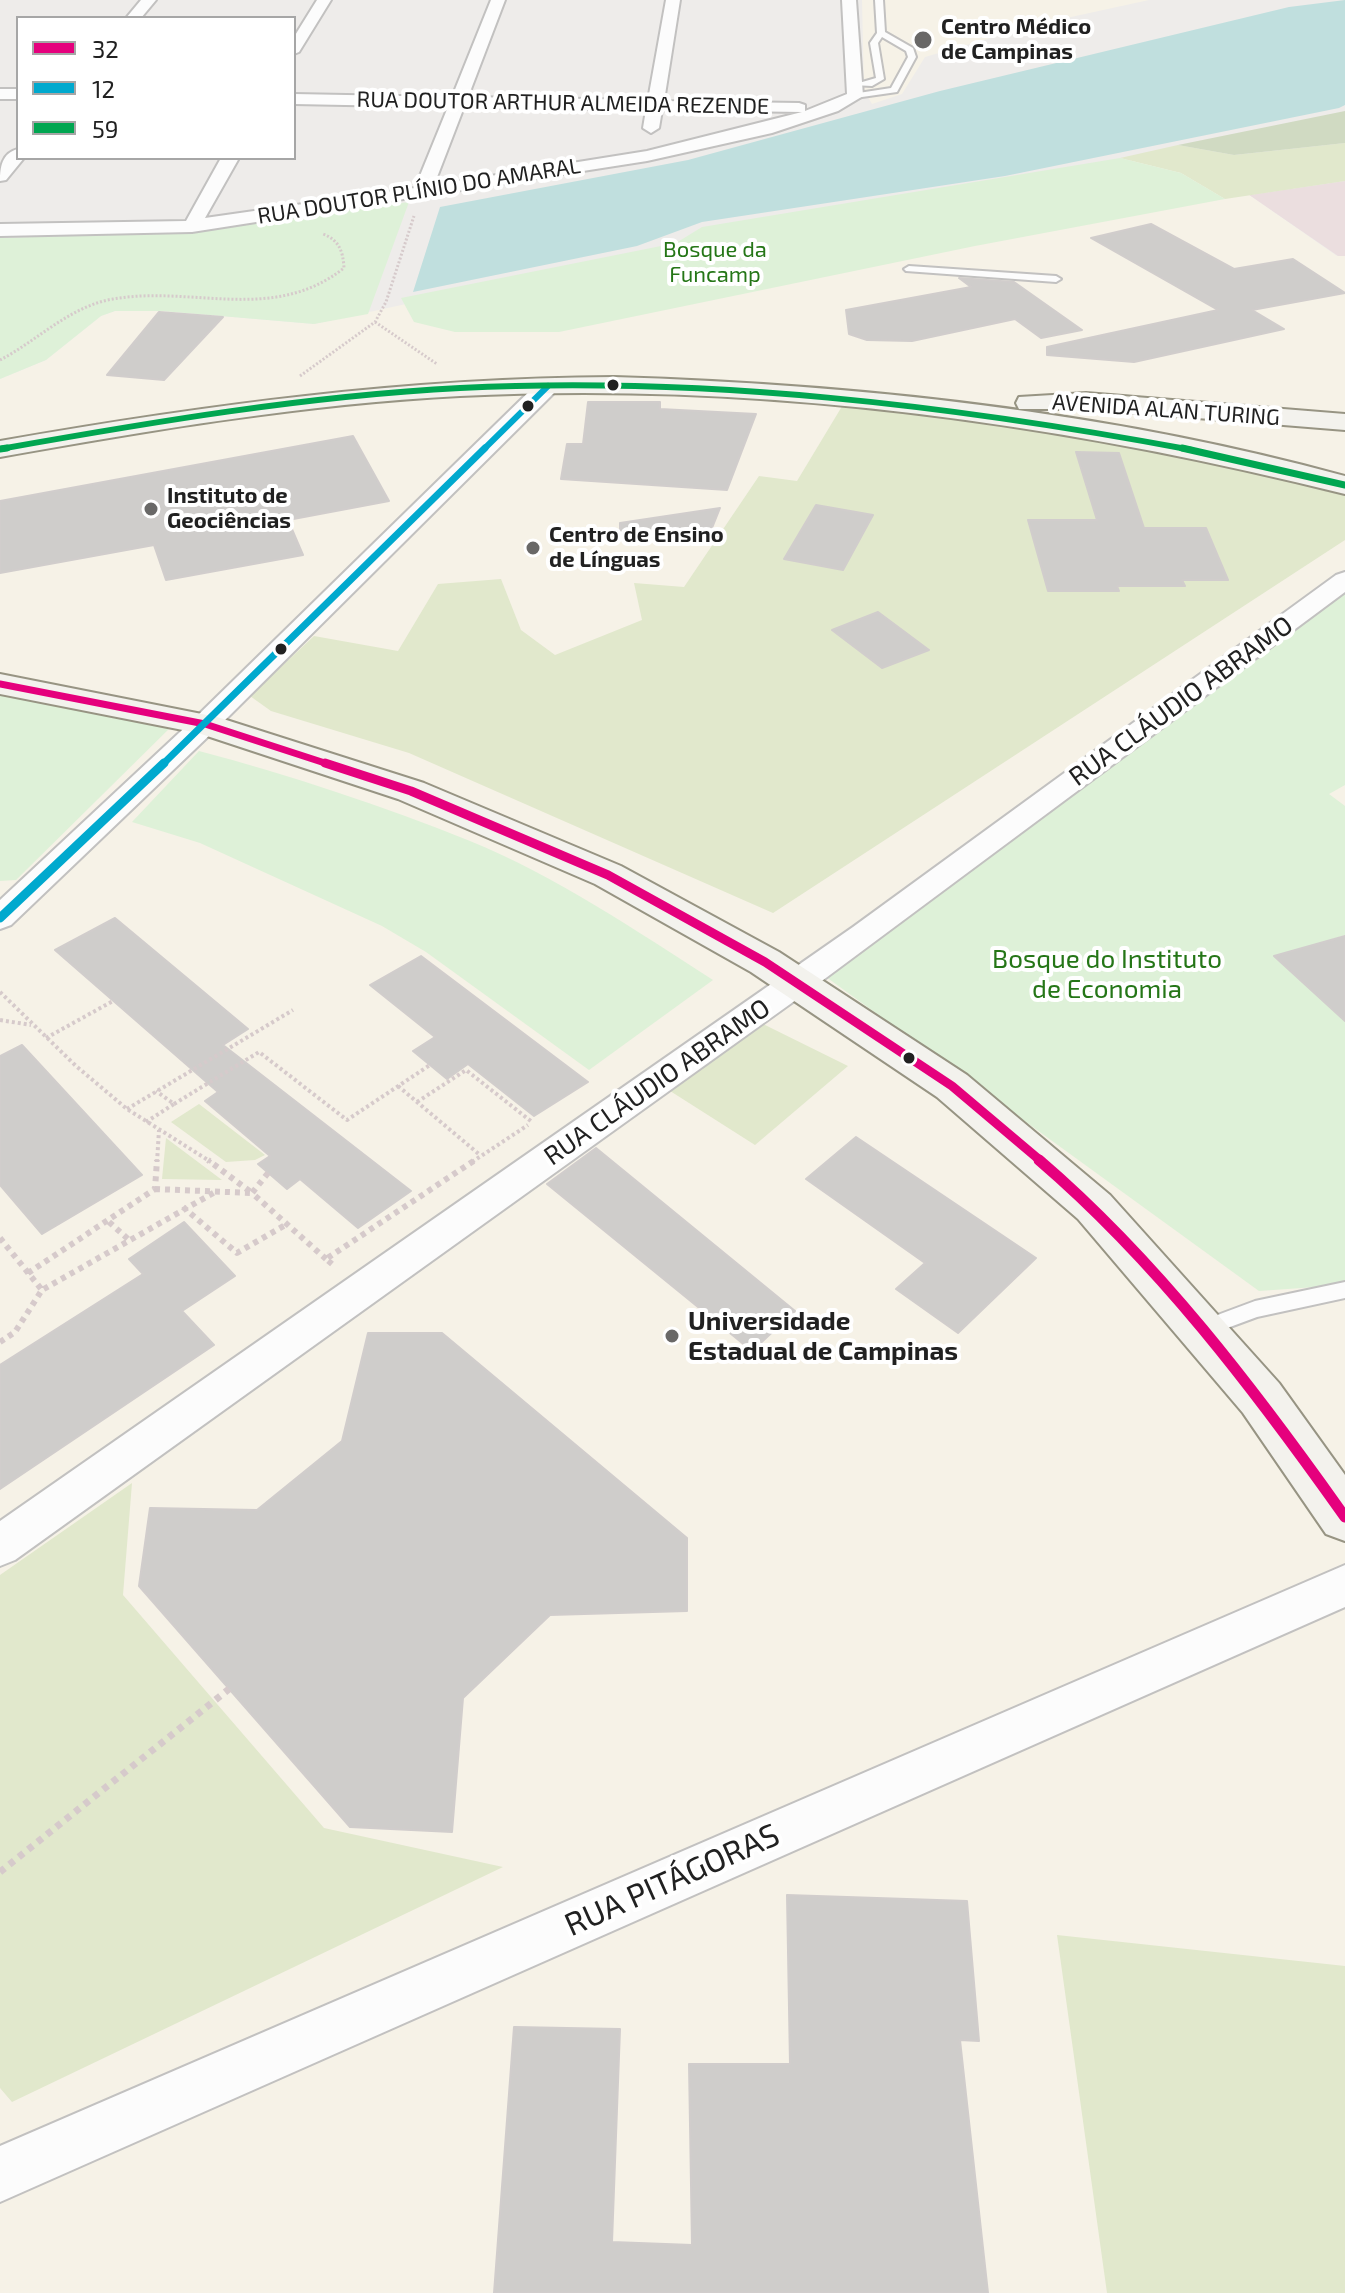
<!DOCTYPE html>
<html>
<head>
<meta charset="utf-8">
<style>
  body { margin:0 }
  #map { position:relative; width:1345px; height:2293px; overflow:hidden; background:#eeecea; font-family:"Exo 2",sans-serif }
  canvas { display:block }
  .legend { position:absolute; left:16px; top:16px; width:280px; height:144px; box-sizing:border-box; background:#fff; border:2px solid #a6a6a6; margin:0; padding:10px 14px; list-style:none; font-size:24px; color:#212121 }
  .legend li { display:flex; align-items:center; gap:16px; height:40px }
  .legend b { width:40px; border:2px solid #a6a6a6 }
</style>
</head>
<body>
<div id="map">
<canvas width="1345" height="2293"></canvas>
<ul class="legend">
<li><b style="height:10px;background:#e5007d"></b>32</li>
<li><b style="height:10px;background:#00a9ce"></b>12</li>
<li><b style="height:10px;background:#00a651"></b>59</li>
</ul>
</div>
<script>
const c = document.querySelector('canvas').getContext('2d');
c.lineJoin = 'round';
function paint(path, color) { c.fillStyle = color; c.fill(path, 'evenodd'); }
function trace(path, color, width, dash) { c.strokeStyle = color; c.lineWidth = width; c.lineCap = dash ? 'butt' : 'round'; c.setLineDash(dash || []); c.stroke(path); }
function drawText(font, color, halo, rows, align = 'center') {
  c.font = font + ' "Exo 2",sans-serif'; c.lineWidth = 8; c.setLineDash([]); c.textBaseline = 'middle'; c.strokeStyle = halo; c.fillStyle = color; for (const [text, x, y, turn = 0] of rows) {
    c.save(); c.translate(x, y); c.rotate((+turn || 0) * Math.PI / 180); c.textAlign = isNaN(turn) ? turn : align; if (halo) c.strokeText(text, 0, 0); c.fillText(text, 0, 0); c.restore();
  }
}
const commercial = new Path2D(`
  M 1345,181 L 1345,256 L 1338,256 L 1249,195 Z`);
const education = new Path2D(`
  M 862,0 L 1149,0 L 1039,24 L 925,57 L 902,94 L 872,104 L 864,91 Z
  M 1144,160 L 1249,195 L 1337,256 L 1345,256 L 1345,2293 L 0,2293 L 0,379 L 46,360 L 101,316 L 115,311 L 162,311 L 314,324 L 788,221 Z`);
const grass = new Path2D(`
  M 1345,143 L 1345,181 L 1225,199 L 1181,173 L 1120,158 L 1178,145 L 1234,155 Z
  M 844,403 C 1012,422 1181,451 1345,495 L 1345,540 L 773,913 L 409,753 L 271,711 L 250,696 L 314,636 L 398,651 L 438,584 L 501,579 L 521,630 L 555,655 L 642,620 L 634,583 L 684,587 L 759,476 L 797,481 Z
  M 761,1023 L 848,1066 L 755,1145 L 667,1089 Z
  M 199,1104 L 265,1155 L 255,1160 L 226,1162 L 171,1122 Z
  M 166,1138 L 222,1180 L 162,1179 Z
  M 132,1483 L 123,1595 L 324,1828 L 503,1867 L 12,2102 L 0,2088 L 0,1575 Z
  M 1057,1935 L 1345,1966 L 1345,2293 L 1107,2293 Z`);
const forest = new Path2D(`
  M 1345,111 L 1345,143 L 1234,155 L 1178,145 Z`);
const park = new Path2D(`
  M 1120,158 L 1181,173 L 1225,199 L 975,246 L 559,332 L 455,332 L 414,322 L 401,298 L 676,243 L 702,227 Z
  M 409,202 L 368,314 L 314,324 L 162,311 L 115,311 L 101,316 L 46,360 L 0,379 L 0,238 L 189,232 Z
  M 1345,588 L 1345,785 L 1329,794 L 1345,806 L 1345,935 L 1275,957 L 1345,1013 L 1345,1285 L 1259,1291 L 822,974 Z
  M 0,688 L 179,719 L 16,880 L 0,881 Z
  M 199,751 C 290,775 383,806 470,841 C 556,876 635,930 713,980 L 589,1070 L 426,952 L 382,926 L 200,843 L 132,822 Z`);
const water = new Path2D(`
  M 1345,0 L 1345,105 L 1339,108 L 1005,176 L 702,222 L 637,246 L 413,292 L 440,207 L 688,160 L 940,91 L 1289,7 Z`);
const building = new Path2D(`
  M 1151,224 L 1234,269 L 1293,259 L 1345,293 L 1252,310 L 1284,329 L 1134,362 L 1047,355 L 1047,347 L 1218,310 L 1091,238 Z
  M 959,278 L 1014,282 L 1082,330 L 1041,338 L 1015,319 L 912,341 L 867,340 L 849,334 L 846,310 L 971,287 Z
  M 159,312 L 223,317 L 164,380 L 107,375 Z
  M 588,402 L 660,402 L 660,409 L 756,414 L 727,490 L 561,479 L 567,444 L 583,444 Z
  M 353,436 L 389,501 L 288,520 L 303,555 L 166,580 L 154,545 L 0,573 L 0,501 Z
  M 1076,452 L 1119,453 L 1144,528 L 1206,528 L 1228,580 L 1182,580 L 1185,586 L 1117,586 L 1119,591 L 1048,591 L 1028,520 L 1097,520 Z
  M 816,505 L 873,515 L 843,570 L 784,559 Z
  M 720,508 L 706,543 L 620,534 L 620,523 Z
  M 878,612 L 929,650 L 882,668 L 832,630 Z
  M 115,918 L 248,1029 L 223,1045 L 411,1191 L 358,1228 L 300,1179 L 287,1189 L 258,1164 L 270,1156 L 205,1101 L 218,1092 L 55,950 Z
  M 1345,936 L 1345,1021 L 1274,956 Z
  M 421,956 L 588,1082 L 534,1116 L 468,1064 L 447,1079 L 413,1051 L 435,1037 L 370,985 Z
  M 22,1045 L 142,1175 L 42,1234 L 0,1185 L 0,1056 Z
  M 856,1137 L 1036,1258 L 958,1333 L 896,1289 L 925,1263 L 806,1179 Z
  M 596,1148 L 795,1311 L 752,1351 L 547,1184 Z
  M 184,1222 L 235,1276 L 182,1311 L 214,1345 L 0,1489 L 0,1365 L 143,1274 L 129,1259 Z
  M 368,1333 L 442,1333 L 687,1538 L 687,1611 L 550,1615 L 463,1698 L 452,1832 L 350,1827 L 139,1586 L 150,1508 L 257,1510 L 342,1441 Z
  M 787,1895 L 967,1901 L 979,2041 L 960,2040 L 988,2293 L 494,2293 L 514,2027 L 620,2029 L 612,2242 L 692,2245 L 689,2064 L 790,2064 Z`);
const pathFar3 = new Path2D(`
  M 375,322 L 437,364
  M 0,360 C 37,341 70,306 113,299 C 193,285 273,324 344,268 C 343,251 339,240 323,234
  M 300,376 L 375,322 L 386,302 L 414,216`);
const pathFar2 = new Path2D(`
  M 0,992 L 76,1066 L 127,1109 L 211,1162
  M 0,1020 L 31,1025
  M 46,1038 L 113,1001
  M 398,1086 L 480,1155
  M 417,1102 L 466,1070 L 532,1122
  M 174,1104 L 259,1052 L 347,1120 L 430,1065
  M 127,1109 L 293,1010
  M 146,1122 L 174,1104 L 156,1091
  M 157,1162 L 159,1130
  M 472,1162 L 528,1125`);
const pathFar1 = new Path2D(`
  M 268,1173 L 252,1193 L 326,1259
  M 155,1189 L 252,1193 L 208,1160
  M 183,1207 L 237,1253 L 287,1224
  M 109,1222 L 128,1239
  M 0,1238 L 42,1290
  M 332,1264 L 326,1259 L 475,1160
  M 28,1273 L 155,1189 L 157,1160
  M 0,1342 L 15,1332 L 42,1290 L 215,1192`);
const path = new Path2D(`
  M 0,1872 L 229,1689`);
const lane = new Path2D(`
  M 875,0 L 883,0 L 885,32 L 913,48 L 916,57 L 897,92 L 855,98 L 852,94 L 891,88 L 908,57 L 906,51 L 882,37 L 878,43 L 884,79 L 872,86 L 852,85 L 876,78 L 870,43 L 877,33 Z
  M 909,266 L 1056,276 L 1061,279 L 1056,282 L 906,271 L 904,269 Z
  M 1345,1282 L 1345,1298 L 1257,1317 L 1203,1337 L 1196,1335 L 1193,1329 L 1196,1323 L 1255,1301 Z`);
const street = new Path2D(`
  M 141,0 L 156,0 L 141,18 L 126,18 Z
  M 317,0 L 331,0 L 299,52 L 294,54 L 294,37 Z
  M 491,0 L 505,0 L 468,97 L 648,100 L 666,0 L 680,0 L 664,101 L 799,103 L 805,105 L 805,111 L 847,94 L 842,0 L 856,0 L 863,96 L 838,111 L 772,133 L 647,161 L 192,232 L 0,236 L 0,224 L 186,221 L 221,158 L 239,158 L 205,218 L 415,188 L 448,107 L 294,104 L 294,94 L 452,97 ZM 464,107 L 646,110 L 643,128 L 651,133 L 659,128 L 662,110 L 802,112 L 647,151 L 434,185 Z
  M 0,89 L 18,89 L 18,99 L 0,99 Z
  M 18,149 L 18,158 L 24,158 L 6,180 L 0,181 C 0,167 2,153 18,149 Z
  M 548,380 L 556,381 L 559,386 L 556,391 L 215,730 L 11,925 L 0,929 L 0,900 L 195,718 L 540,381 Z
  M 1345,572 L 1345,592 L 807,992 L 15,1560 L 0,1566 L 0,1521 L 853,927 L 1336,575 Z
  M 1345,1565 L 1345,1607 L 0,2202 L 0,2146 Z`);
const secondary = new Path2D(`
  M 614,377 C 855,384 1112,412 1345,476 L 1345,494 C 1058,422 756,381 460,396 C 305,404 152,430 0,457 L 0,441 C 204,405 406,378 614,377 Z
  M 1086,393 L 1345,414 L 1345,430 L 1086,409 L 1019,409 L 1016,403 L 1019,397 Z
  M 0,674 L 217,717 L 424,783 L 621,866 L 779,952 L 967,1075 L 1110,1195 L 1279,1383 L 1345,1475 L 1345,1541 L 1326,1534 L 1243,1413 L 1078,1219 L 937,1097 L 751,972 L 595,884 L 398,799 L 198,733 L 0,694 Z`);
const bus1Far2 = new Path2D(`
  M 0,684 L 205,724 L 331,765`);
const bus1Far1 = new Path2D(`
  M 325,763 L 411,791 L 608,875 L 765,962 L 952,1086 L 1042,1162`);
const bus1 = new Path2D(`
  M 1039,1160 C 1158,1262 1255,1390 1345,1517`);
const bus2Far2 = new Path2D(`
  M 483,450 L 548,386`);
const bus2Far1 = new Path2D(`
  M 162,765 L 485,448`);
const bus2 = new Path2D(`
  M 0,918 L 164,763`);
const bus3Far1 = new Path2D(`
  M 0,449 C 152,422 306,396 460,388 C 706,376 951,405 1192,450`);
const bus3 = new Path2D(`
  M 1182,448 L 1345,485
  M 0,449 L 7,448`);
const markers = [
  [923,40,10,"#696867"],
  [613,385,7,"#212121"],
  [528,406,7,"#212121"],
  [151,509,8,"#696867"],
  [533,548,8,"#696867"],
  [281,649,7,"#212121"],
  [909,1058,7,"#212121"],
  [672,1336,8,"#696867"]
];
const farPoinames = [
  ["Centro Médico",941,27],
  ["de Campinas",941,52],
  ["Instituto de",167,496],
  ["Geociências",167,521],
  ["Centro de Ensino",549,535],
  ["de Línguas",549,560]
];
const farStreetnames = [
  ["RUA DOUTOR ARTHUR ALMEIDA REZENDE",563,103,1],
  ["RUA DOUTOR PLÍNIO DO AMARAL",419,191,-9],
  ["AVENIDA ALAN TURING",1166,410,4]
];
const farParknames = [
  ["Bosque da",715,250],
  ["Funcamp",715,275]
];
const streetNames = [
  ["RUA CLÁUDIO ABRAMO",1181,701,-36],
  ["RUA CLÁUDIO ABRAMO",657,1082,-35]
];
const parkNames = [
  ["Bosque do Instituto",1107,959],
  ["de Economia",1107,989]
];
const poiNames = [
  ["Universidade",688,1321],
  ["Estadual de Campinas",688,1351]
];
const nearStreetnames = [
  ["RUA PITÁGORAS",672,1880,-24]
];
paint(commercial, '#ebdedf');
paint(education, '#f6f2e7');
paint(grass, '#e1e8cc');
paint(forest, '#d0dac2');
paint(park, '#def1d8');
paint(water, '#c0dfde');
paint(building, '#cfcdcb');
trace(building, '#d1cdcc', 2);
trace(lane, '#c2c1c0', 4);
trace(street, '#c2c1c0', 4);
trace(secondary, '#979483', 4);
trace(pathFar3, '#d6cacb', 3, [2, 2]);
trace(pathFar2, '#d6cacb', 4, [3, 3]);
trace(pathFar1, '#d6cacb', 6, [5, 5]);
trace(path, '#d6cacb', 7, [6, 6]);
paint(lane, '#fcfcfc');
paint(street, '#fcfcfc');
paint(secondary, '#f3f2ed');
trace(bus1Far2, '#e5007d', 7);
trace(bus1Far1, '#e5007d', 9);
trace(bus1, '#e5007d', 11);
trace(bus2Far2, '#00a9ce', 6);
trace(bus2Far1, '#00a9ce', 7);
trace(bus2, '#00a9ce', 9);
trace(bus3Far1, '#00a651', 6);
trace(bus3, '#00a651', 7);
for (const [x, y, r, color] of markers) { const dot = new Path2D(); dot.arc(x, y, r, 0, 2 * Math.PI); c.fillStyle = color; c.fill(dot); trace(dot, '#fff', 3); }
drawText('bold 22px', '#212121', '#fff', farPoinames, 'left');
drawText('22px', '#212121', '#fff', farStreetnames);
drawText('22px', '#257617', '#fff', farParknames);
drawText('26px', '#212121', '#fff', streetNames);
drawText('26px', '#257617', '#fff', parkNames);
drawText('bold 26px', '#212121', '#fff', poiNames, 'left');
drawText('32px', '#212121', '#fff', nearStreetnames);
</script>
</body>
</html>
